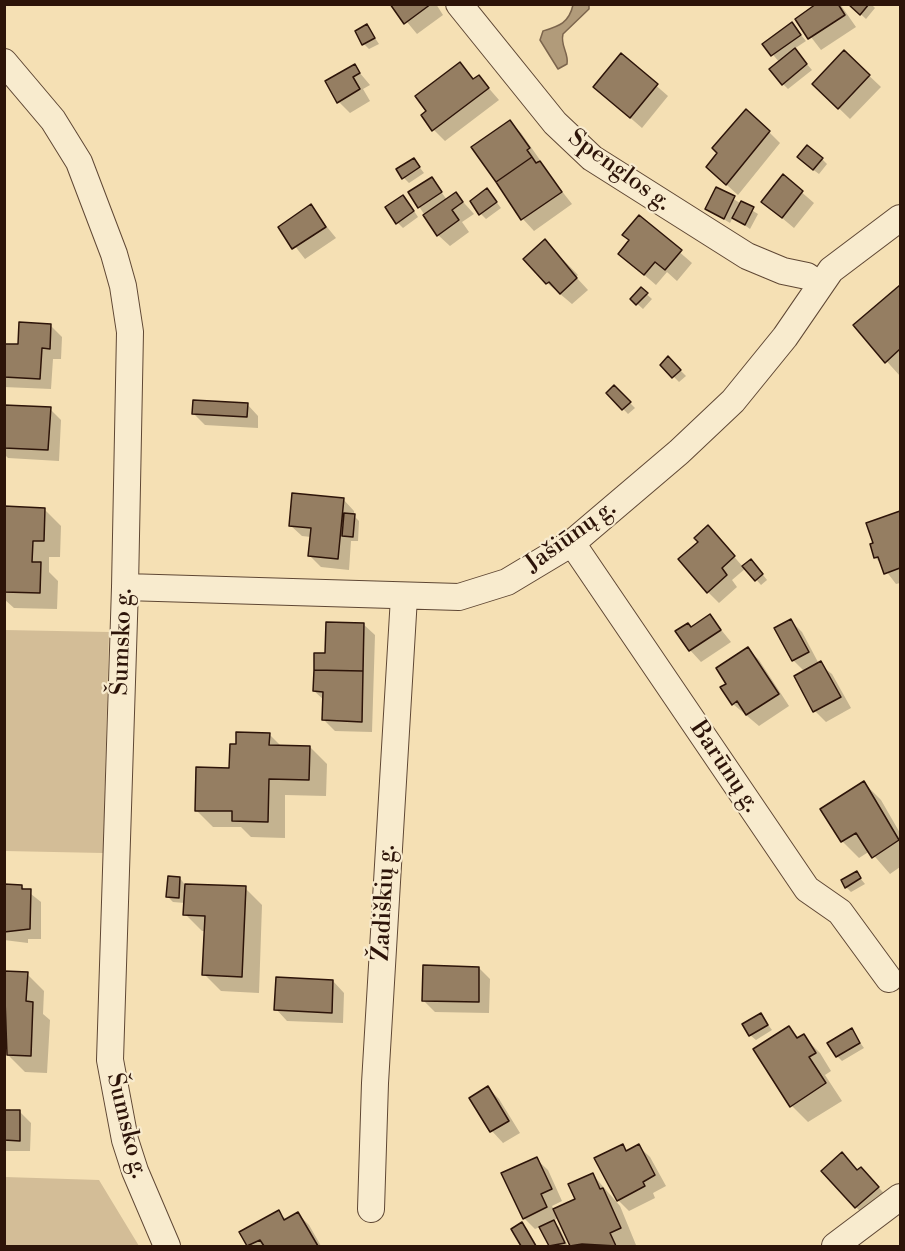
<!DOCTYPE html>
<html>
<head>
<meta charset="utf-8">
<style>
  body { margin:0 }
  #map { position:relative; width:905px; height:1251px; overflow:hidden; background:#f5e0b4; font-family:"Libre Bodoni",serif }
  canvas { display:block }
  .frame { position:absolute; inset:0; border:6px solid #2d1409; pointer-events:none }
</style>
</head>
<body>
<div id="map">
<canvas width="905" height="1251"></canvas>
<div class="frame"></div>
</div>
<script>
const c = document.querySelector('canvas').getContext('2d');
c.lineJoin = 'round';
function paint(path, color) { c.fillStyle = color; c.fill(path, 'evenodd'); }
function trace(path, color, width, dash) { c.strokeStyle = color; c.lineWidth = width; c.lineCap = dash ? 'butt' : 'round'; c.setLineDash(dash || []); c.stroke(path); }
function drawText(font, color, halo, rows, align = 'center') {
  c.font = font + ' "Libre Bodoni",serif'; c.lineWidth = 4.5; c.setLineDash([]); c.textBaseline = 'middle'; c.strokeStyle = halo; c.fillStyle = color; for (const [text, x, y, turn = 0] of rows) {
    c.save(); c.translate(x, y); c.rotate((+turn || 0) * Math.PI / 180); c.textAlign = isNaN(turn) ? turn : align; if (halo) c.strokeText(text, 0, 0); c.fillText(text, 0, 0); c.restore();
  }
}
const green = new Path2D(`
  M 5,630 L 109,632 L 103,853 L 5,851 Z
  M 5,1177 L 99,1180 L 139,1246 L 5,1246 Z`);
const water = new Path2D(`
  M 573,5 L 589,5 L 589,9 L 563,34 C 560,46 569,53 567,64 L 558,69 L 540,40 L 543,31 C 559,26 569,23 573,5 Z`);
const shadow = new Path2D(`
  M 392,4 L 436,4 L 443,15 L 417,34 Z
  M 819,4 L 840,4 L 856,27 L 821,50 L 797,19 Z
  M 850,4 L 871,4 L 875,8 L 866,19 Z
  M 792,24 L 806,41 L 794,49 L 812,70 L 788,89 L 783,84 L 780,63 L 764,44 Z
  M 367,26 L 379,44 L 369,49 L 364,44 Z
  M 844,52 L 881,87 L 850,119 L 814,84 Z
  M 621,55 L 668,96 L 642,128 L 595,87 Z
  M 460,64 L 475,80 L 479,77 L 499,100 L 445,141 L 434,130 L 428,111 Z
  M 354,66 L 370,85 L 363,89 L 370,101 L 350,113 L 339,102 Z
  M 510,122 L 521,133 L 540,160 L 538,161 L 572,204 L 534,231 L 523,219 L 473,147 Z
  M 769,132 L 780,143 L 738,195 L 719,178 Z
  M 822,159 L 827,164 L 819,174 L 804,163 Z
  M 414,160 L 424,173 L 409,183 L 404,178 Z
  M 783,176 L 814,203 L 794,228 L 763,202 Z
  M 432,179 L 447,200 L 456,194 L 474,214 L 462,222 L 469,232 L 450,246 L 438,235 L 410,193 Z
  M 717,189 L 758,214 L 750,229 L 733,217 L 730,223 L 707,209 Z
  M 492,196 L 501,208 L 486,219 L 481,214 Z
  M 408,202 L 418,217 L 403,228 L 398,223 Z
  M 310,206 L 336,238 L 305,259 L 280,227 Z
  M 639,217 L 692,263 L 677,281 L 667,272 L 656,285 L 620,254 L 631,241 Z
  M 545,241 L 578,275 L 576,277 L 588,290 L 572,304 L 547,283 Z
  M 900,287 L 900,376 L 855,326 Z
  M 641,289 L 652,299 L 643,309 L 632,299 Z
  M 51,326 L 62,337 L 61,359 L 53,359 L 51,389 L 4,387 L 4,345 L 19,346 Z
  M 668,358 L 686,376 L 679,382 L 662,365 Z
  M 614,387 L 635,408 L 628,414 L 608,393 Z
  M 247,404 L 258,416 L 258,428 L 205,425 L 194,414 Z
  M 4,406 L 50,409 L 61,420 L 59,461 L 8,458 L 4,454 Z
  M 343,499 L 354,511 L 354,516 L 359,521 L 358,541 L 351,541 L 349,570 L 321,567 L 310,556 L 311,537 L 302,536 L 290,525 Z
  M 4,508 L 44,509 L 61,526 L 60,557 L 49,557 L 49,572 L 58,581 L 57,609 L 14,608 L 4,599 Z
  M 900,513 L 900,583 L 896,584 L 876,558 L 875,544 L 868,523 Z
  M 719,539 L 743,567 L 756,566 L 767,580 L 761,585 L 746,568 L 732,580 L 737,587 L 719,603 L 708,592 L 700,542 Z
  M 710,616 L 731,642 L 701,662 L 690,650 L 691,628 Z
  M 791,621 L 802,632 L 819,664 L 832,674 L 851,708 L 826,722 L 815,711 L 805,672 L 793,660 Z
  M 363,624 L 375,635 L 372,732 L 335,731 L 324,720 L 324,700 L 314,691 L 326,655 Z
  M 748,649 L 759,660 L 789,706 L 759,726 L 733,704 L 728,684 Z
  M 269,734 L 282,747 L 310,747 L 327,764 L 326,796 L 285,795 L 285,838 L 251,837 L 241,827 L 213,827 L 196,810 L 230,770 L 237,746 Z
  M 864,783 L 881,800 L 900,833 L 900,867 L 890,874 L 870,851 L 859,858 L 842,841 L 822,810 Z
  M 856,873 L 865,884 L 851,892 L 846,887 Z
  M 180,878 L 185,885 L 245,888 L 262,905 L 259,993 L 221,991 L 204,974 L 206,931 L 202,931 L 185,914 L 185,903 L 173,902 L 168,897 Z
  M 4,886 L 21,886 L 41,902 L 41,939 L 28,939 L 28,943 L 4,940 Z
  M 479,968 L 490,979 L 489,1013 L 435,1012 L 423,1000 Z
  M 4,973 L 27,974 L 44,991 L 43,1014 L 50,1020 L 47,1073 L 25,1072 L 8,1055 L 8,1046 L 4,1043 Z
  M 333,981 L 344,993 L 343,1023 L 287,1021 L 276,1009 Z
  M 761,1015 L 772,1030 L 756,1040 L 750,1035 Z
  M 789,1028 L 800,1039 L 803,1036 L 820,1053 L 831,1071 L 825,1075 L 842,1101 L 808,1122 L 792,1106 Z
  M 851,1030 L 864,1048 L 842,1061 L 837,1056 Z
  M 488,1088 L 499,1099 L 520,1133 L 503,1143 L 492,1131 L 471,1098 Z
  M 4,1112 L 20,1112 L 31,1123 L 30,1151 L 4,1151 Z
  M 622,1145 L 628,1151 L 638,1146 L 650,1157 L 666,1186 L 653,1193 L 655,1198 L 629,1211 L 618,1200 Z
  M 536,1159 L 548,1170 L 562,1201 L 552,1206 L 554,1210 L 577,1200 L 593,1175 L 620,1206 L 636,1245 L 571,1246 L 559,1218 L 552,1221 L 559,1227 L 568,1246 L 550,1246 L 540,1227 L 535,1229 L 524,1218 Z
  M 823,1171 L 872,1180 L 889,1199 L 867,1219 Z
  M 278,1212 L 287,1220 L 298,1214 L 309,1225 L 321,1246 L 249,1246 L 241,1233 Z
  M 522,1224 L 527,1229 L 537,1246 L 523,1246 L 513,1229 Z`);
const building = new Path2D(`
  M 390,4 L 431,4 L 404,24 Z
  M 816,4 L 838,4 L 845,15 L 808,39 L 795,19 Z
  M 848,4 L 869,4 L 860,15 Z
  M 792,22 L 801,35 L 771,56 L 762,44 Z
  M 367,24 L 375,38 L 362,45 L 355,31 Z
  M 795,48 L 807,64 L 782,85 L 769,69 Z
  M 844,50 L 870,75 L 838,109 L 812,84 Z
  M 621,53 L 658,84 L 630,118 L 593,87 Z
  M 460,62 L 473,79 L 479,75 L 489,88 L 432,131 L 421,115 L 426,111 L 415,96 Z
  M 355,64 L 360,73 L 353,77 L 360,89 L 337,103 L 325,81 Z
  M 746,109 L 770,131 L 726,185 L 706,167 L 717,153 L 712,148 Z
  M 510,120 L 530,148 L 527,150 L 532,157 L 496,182 L 471,147 Z
  M 807,145 L 823,158 L 813,170 L 797,157 Z
  M 532,157 L 536,163 L 540,161 L 562,192 L 521,220 L 496,182 Z
  M 414,158 L 420,167 L 402,179 L 396,169 Z
  M 783,174 L 803,191 L 782,218 L 761,202 Z
  M 432,177 L 442,192 L 418,208 L 408,192 Z
  M 716,187 L 735,196 L 724,219 L 705,209 Z
  M 487,188 L 497,202 L 479,215 L 470,201 Z
  M 456,192 L 463,202 L 452,210 L 459,220 L 437,236 L 423,215 Z
  M 403,195 L 414,211 L 396,224 L 385,207 Z
  M 741,201 L 754,207 L 745,225 L 732,218 Z
  M 311,204 L 326,227 L 292,249 L 278,227 Z
  M 639,215 L 682,250 L 665,270 L 655,262 L 644,275 L 618,254 L 629,240 L 622,235 Z
  M 545,239 L 577,278 L 560,294 L 549,282 L 546,284 L 523,259 Z
  M 900,285 L 900,349 L 885,363 L 853,325 Z
  M 641,287 L 648,293 L 636,305 L 630,299 Z
  M 19,322 L 51,324 L 50,349 L 42,348 L 40,379 L 4,377 L 4,344 L 18,344 Z
  M 668,356 L 681,370 L 672,378 L 660,365 Z
  M 614,385 L 631,402 L 622,410 L 606,393 Z
  M 193,400 L 248,403 L 247,417 L 192,414 Z
  M 4,405 L 51,407 L 48,450 L 4,448 Z
  M 292,493 L 344,498 L 338,559 L 308,556 L 311,528 L 289,526 Z
  M 4,506 L 45,508 L 44,541 L 33,541 L 32,562 L 41,562 L 40,593 L 4,592 Z
  M 900,511 L 900,568 L 884,574 L 878,557 L 874,558 L 870,544 L 873,543 L 866,523 Z
  M 344,513 L 355,514 L 353,537 L 342,536 Z
  M 708,525 L 735,556 L 722,568 L 727,575 L 707,593 L 678,559 L 698,542 L 694,538 Z
  M 751,559 L 763,574 L 755,581 L 742,566 Z
  M 710,614 L 721,630 L 689,651 L 675,631 L 688,623 L 691,627 Z
  M 791,619 L 809,652 L 792,661 L 774,628 Z
  M 326,622 L 364,623 L 363,671 L 314,670 L 314,653 L 325,653 Z
  M 748,647 L 779,694 L 746,715 L 737,701 L 732,705 L 720,687 L 726,684 L 716,668 Z
  M 821,661 L 841,697 L 813,712 L 794,676 Z
  M 314,670 L 363,671 L 362,722 L 322,720 L 323,692 L 313,691 Z
  M 236,732 L 270,733 L 269,745 L 310,746 L 309,780 L 269,779 L 268,822 L 232,821 L 232,811 L 195,811 L 196,767 L 229,768 L 230,744 L 236,744 Z
  M 864,781 L 899,840 L 872,858 L 856,833 L 841,842 L 820,809 Z
  M 857,871 L 861,878 L 845,888 L 841,880 Z
  M 168,876 L 180,877 L 179,898 L 166,897 Z
  M 4,884 L 22,885 L 22,889 L 31,889 L 30,929 L 4,932 Z
  M 185,884 L 246,886 L 242,977 L 202,975 L 205,916 L 183,915 Z
  M 423,965 L 479,967 L 479,1002 L 422,1001 Z
  M 4,971 L 28,972 L 26,1001 L 33,1002 L 31,1056 L 7,1055 Z
  M 276,977 L 333,980 L 332,1013 L 274,1010 Z
  M 761,1013 L 768,1025 L 749,1036 L 742,1024 Z
  M 789,1026 L 797,1038 L 804,1034 L 816,1053 L 809,1057 L 826,1083 L 790,1107 L 753,1049 Z
  M 852,1028 L 860,1043 L 836,1057 L 827,1043 Z
  M 488,1086 L 509,1121 L 490,1132 L 469,1098 Z
  M 4,1110 L 20,1110 L 20,1141 L 4,1140 Z
  M 623,1144 L 626,1151 L 639,1144 L 655,1175 L 643,1182 L 645,1186 L 617,1201 L 594,1158 Z
  M 842,1152 L 857,1170 L 861,1167 L 879,1187 L 855,1208 L 821,1171 Z
  M 537,1157 L 552,1189 L 541,1194 L 547,1207 L 523,1219 L 501,1173 Z
  M 593,1173 L 600,1189 L 603,1188 L 621,1228 L 610,1233 L 616,1246 L 582,1244 L 570,1246 L 553,1209 L 575,1199 L 568,1184 Z
  M 279,1210 L 284,1220 L 298,1212 L 318,1246 L 264,1246 L 260,1240 L 247,1246 L 239,1232 Z
  M 554,1220 L 565,1243 L 549,1246 L 539,1227 Z
  M 522,1222 L 536,1246 L 521,1246 L 511,1229 Z`);
const minor = new Path2D(`
  M 459,4 L 555,123 L 592,158 L 747,256 L 783,271 L 807,276 L 819,284
  M 4,62 L 53,120 L 79,162 L 114,254 L 123,286 L 130,332 L 125,587 L 110,1060 L 125,1140 L 135,1171 L 167,1246
  M 572,543 L 807,889 L 840,912 L 889,979
  M 125,587 L 459,597 L 507,582 L 572,543 L 679,452 L 733,401 L 785,337 L 831,270 L 900,218
  M 371,1209 L 375,1083 L 404,597
  M 835,1246 L 900,1197`);
const streetNames = [
  ["Spenglos g.",619,171,36],
  ["Jašiūnų g.",571,537,-36],
  ["Šumsko g.",123,642,-88],
  ["Barūnų g.",724,767,56],
  ["Žadiškių g.",385,903,-87],
  ["Šumsko g.",126,1126,76]
];
paint(green, '#d3bd97');
paint(water, '#b19b7a');
trace(water, '#7c654d', 1.5);
paint(shadow, '#0003');
paint(building, '#957e62');
trace(building, '#2d1409', 1.5);
trace(minor, '#5f4734', 28);
trace(minor, '#f8ebce', 26);
drawText('24px', '#2d1409', '#f8ebce', streetNames);
</script>
</body>
</html>
